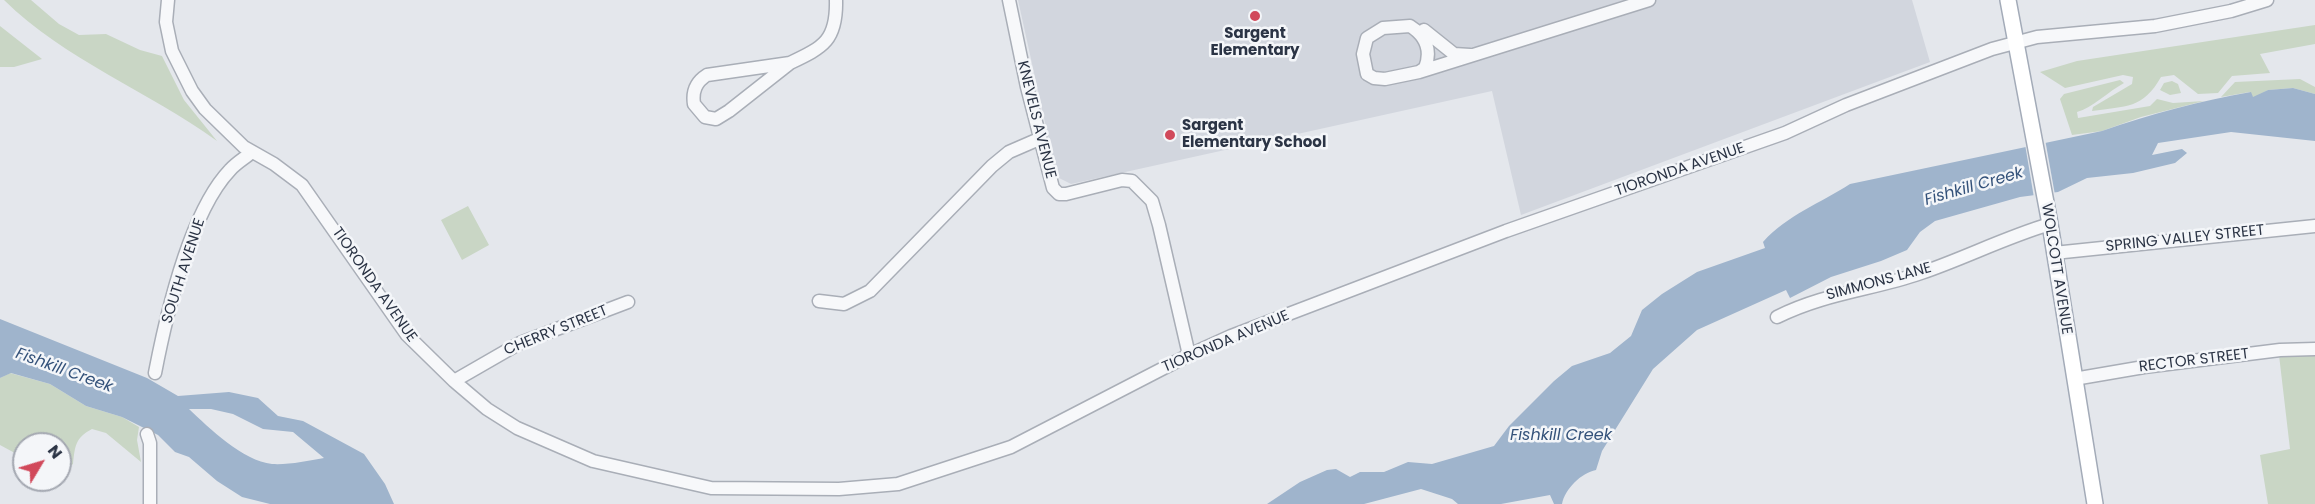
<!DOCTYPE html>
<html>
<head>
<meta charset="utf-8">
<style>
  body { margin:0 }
  #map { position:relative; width:2315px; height:504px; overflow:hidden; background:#e4e7ec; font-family:Poppins,sans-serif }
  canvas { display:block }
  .north { position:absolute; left:12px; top:432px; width:60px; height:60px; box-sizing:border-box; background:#f4f6f9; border:2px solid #a4a8b1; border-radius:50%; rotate:52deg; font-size:16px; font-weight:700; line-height:24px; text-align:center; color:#2b3445 }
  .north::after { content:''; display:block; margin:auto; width:21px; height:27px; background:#d1495b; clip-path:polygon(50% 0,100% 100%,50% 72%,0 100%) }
</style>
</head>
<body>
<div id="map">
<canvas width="2315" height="504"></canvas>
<div class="north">N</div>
</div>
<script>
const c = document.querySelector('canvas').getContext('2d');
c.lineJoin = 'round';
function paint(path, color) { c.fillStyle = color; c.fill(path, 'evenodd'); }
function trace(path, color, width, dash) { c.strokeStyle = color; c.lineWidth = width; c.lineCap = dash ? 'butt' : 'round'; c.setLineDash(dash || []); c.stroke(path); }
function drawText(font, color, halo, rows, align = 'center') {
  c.font = font + ' Poppins,sans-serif'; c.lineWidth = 5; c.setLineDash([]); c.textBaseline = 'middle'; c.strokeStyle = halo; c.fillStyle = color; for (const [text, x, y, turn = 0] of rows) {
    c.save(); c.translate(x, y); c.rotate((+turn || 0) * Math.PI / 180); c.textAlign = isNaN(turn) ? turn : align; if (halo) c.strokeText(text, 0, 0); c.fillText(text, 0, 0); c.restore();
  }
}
const built = new Path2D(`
  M 1018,0 L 1912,0 L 1930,62 L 1521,215 L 1492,91 L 1071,184 L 1057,177 Z`);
const green = new Path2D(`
  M 4,0 L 31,0 L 59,24 L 79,35 L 106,34 L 140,50 L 162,56 L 184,100 L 217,141 C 148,91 65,60 4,0 Z
  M 2315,25 L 2315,44 L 2260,54 L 2270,73 L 2232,76 L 2218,93 L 2198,94 L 2174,75 L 2161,77 C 2143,109 2126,106 2092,111 L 2093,107 L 2132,84 L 2133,77 L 2123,75 L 2065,88 L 2040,72 L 2077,61 Z
  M 0,26 L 42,59 L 14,67 L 0,67 Z
  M 2300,79 L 2315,87 L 2315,94 L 2293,88 L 2268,90 L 2253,98 L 2250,92 L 2221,97 L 2235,82 Z
  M 2120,80 L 2124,83 C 2109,91 2092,108 2077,112 L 2078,118 L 2150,106 L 2157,99 L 2173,103 L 2204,101 L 2141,117 L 2102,131 L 2072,135 L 2060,99 L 2064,94 Z
  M 2172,81 L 2178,84 L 2181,93 L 2170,95 L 2160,90 L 2164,83 Z
  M 468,206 L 489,245 L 462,260 L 441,220 Z
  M 2315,353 L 2315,504 L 2268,504 L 2260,455 L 2290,449 L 2279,355 Z
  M 10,373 L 50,384 L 86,406 L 122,417 L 139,427 L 137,440 L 141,462 L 106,433 L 92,429 C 75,438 75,446 73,464 L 60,476 L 60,444 L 24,444 L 24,458 L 0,445 L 0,378 Z`);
const water = new Path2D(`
  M 2293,88 L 2315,94 L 2315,141 L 2231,132 L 2158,143 L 2152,155 L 2182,149 L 2187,153 L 2175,163 L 2133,173 L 2087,178 L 2058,192 L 2020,197 L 1935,221 L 1920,232 L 1907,250 L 1881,261 L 1831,277 L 1790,298 L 1786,290 L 1697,330 L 1653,369 L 1602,451 L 1596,470 C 1581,473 1565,489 1562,504 L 1554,504 L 1550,495 L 1501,504 L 1458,504 L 1452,499 L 1421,489 L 1364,504 L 1267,504 L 1300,482 L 1327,470 L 1336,469 L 1350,477 L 1360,472 L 1384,472 L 1408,462 L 1432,464 L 1494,446 L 1509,426 L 1554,381 L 1572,366 L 1610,353 L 1631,336 L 1642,310 L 1662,294 L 1697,272 L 1765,248 L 1763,242 C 1787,215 1821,203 1850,184 L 2102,131 C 2151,114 2200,101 2251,92 L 2253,97 L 2268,90 Z
  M 0,319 L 147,378 L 178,396 L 229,392 L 258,398 L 278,416 L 303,421 L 364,454 L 385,484 L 394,504 L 270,504 L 242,497 L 217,481 L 189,457 L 175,452 L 158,435 L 122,417 L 86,406 L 50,384 L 11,373 L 0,378 ZM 189,409 L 211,409 L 233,414 L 263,429 L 293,432 L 324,458 C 308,461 288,465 272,464 C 243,461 209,428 189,409 Z`);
const pier = new Path2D(`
  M 2045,139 L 2055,195 L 2034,198 L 2025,144 Z`);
const minor = new Path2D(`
  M 168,0 L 166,22 L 172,51 L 192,91 L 205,109 L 244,147 L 274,164 L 302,185 L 407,335 L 454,381 L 487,409 L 517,428 L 593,461 L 711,488 L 839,489 L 898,484 L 1011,447 L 1189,355 L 1231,336 L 1506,231 L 1785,133 L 1846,105 L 1992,49 L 2037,37 L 2155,26 L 2231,11 L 2267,0
  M 1009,0 L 1027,87 L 1053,188 L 1059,194 L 1066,194 L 1122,180 L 1132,181 L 1152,201 L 1159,225 L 1189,355
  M 1424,30 L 1454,54 L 1470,55
  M 790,63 L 729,111 L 716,119 L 705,117 L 694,104 C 692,91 696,82 707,75 Z
  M 790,63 C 824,47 837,40 836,0
  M 1419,72 L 1425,68 C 1432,50 1426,36 1410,26 L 1383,28 L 1367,38 L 1363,54 L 1367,74 L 1374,78 L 1385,79 L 1419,72 L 1649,0
  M 2054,253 L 2315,226
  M 819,301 L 844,304 L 870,291 L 992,166 L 1009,152 L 1039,139
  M 1777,317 C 1825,293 1872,290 1921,273 C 1965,258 2006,237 2050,224
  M 155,373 C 166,316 190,212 230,170 C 236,163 245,158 252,152
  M 2074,379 L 2144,367 L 2280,350 L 2315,349
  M 454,381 L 520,343 L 628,302
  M 147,434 L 150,443 L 150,504`);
const major = new Path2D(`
  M 2008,0 L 2050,224 L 2095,504`);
const markers = [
  [1255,16,6,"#d1495b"],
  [1170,135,6,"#d1495b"]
];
const poiNames = [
  ["Sargent",1255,34],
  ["Elementary",1255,51],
  ["Sargent",1182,126,"left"],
  ["Elementary School",1182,143,"left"]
];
const streetNames = [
  ["KNEVELS AVENUE",1036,120,76],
  ["TIORONDA AVENUE",1680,170,-19],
  ["SPRING VALLEY STREET",2185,239,-6],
  ["WOLCOTT AVENUE",2056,269,81],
  ["SOUTH AVENUE",184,271,-72],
  ["SIMMONS LANE",1879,282,-15],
  ["TIORONDA AVENUE",374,285,55],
  ["CHERRY STREET",556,331,-22],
  ["TIORONDA AVENUE",1226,342,-23],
  ["RECTOR STREET",2194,361,-7]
];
const waterNames = [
  ["Fishkill Creek",1974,187,-16],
  ["Fishkill Creek",64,371,20],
  ["Fishkill Creek",1561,436]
];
paint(built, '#d2d6de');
paint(green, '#c9d6c5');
paint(water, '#9fb4cc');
paint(pier, '#e4e7ec');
trace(minor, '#a9aeb7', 15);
trace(major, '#a3abb8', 18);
trace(minor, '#f7f8fa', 12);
trace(major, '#fff', 15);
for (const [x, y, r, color] of markers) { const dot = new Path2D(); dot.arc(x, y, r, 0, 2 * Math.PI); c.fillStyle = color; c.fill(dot); trace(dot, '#f4f6f9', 2); }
drawText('bold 15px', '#2b3445', '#f4f6f9', poiNames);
drawText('15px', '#2b3445', '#f4f6f9', streetNames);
drawText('italic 16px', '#34527a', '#f4f6f9', waterNames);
</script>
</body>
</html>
